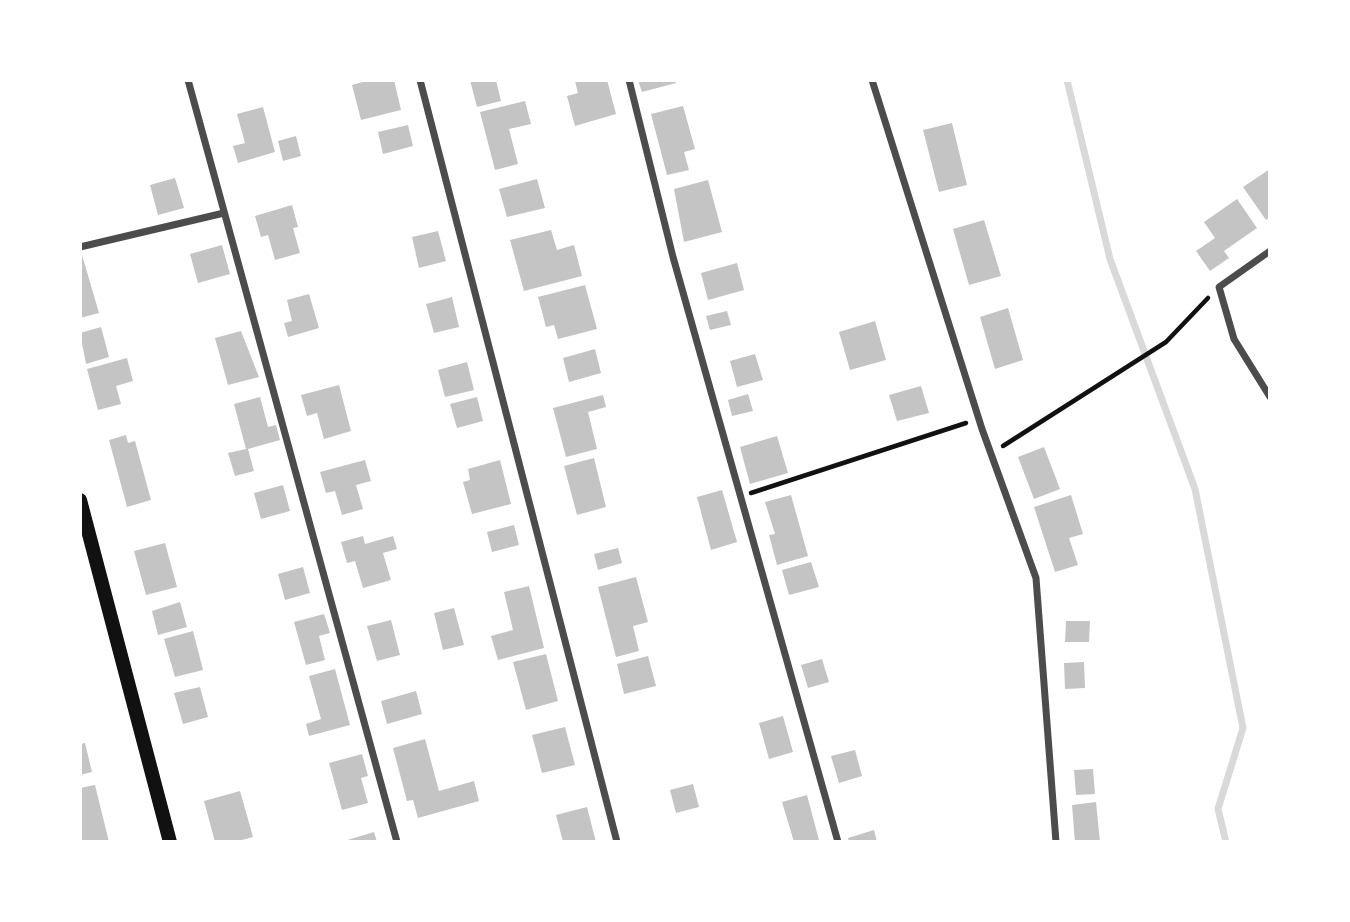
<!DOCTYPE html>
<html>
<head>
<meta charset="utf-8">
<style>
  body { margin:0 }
  #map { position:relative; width:1350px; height:922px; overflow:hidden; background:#fff; font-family:Rubik,sans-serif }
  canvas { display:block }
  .frame { position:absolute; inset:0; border:82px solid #fff; pointer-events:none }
</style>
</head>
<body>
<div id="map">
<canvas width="1350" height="922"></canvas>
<div class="frame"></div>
</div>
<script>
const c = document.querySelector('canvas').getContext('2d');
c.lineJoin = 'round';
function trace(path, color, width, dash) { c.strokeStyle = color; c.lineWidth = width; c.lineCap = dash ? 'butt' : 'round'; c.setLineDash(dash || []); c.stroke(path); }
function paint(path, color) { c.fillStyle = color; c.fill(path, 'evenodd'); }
const stream = new Path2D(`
  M 1067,80 L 1110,259 L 1195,489 L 1243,728 L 1218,809 L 1226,842`);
const building = new Path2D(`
  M 370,80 L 394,80 L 401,110 L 361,120 L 352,85 Z
  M 470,80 L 496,80 L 501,101 L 477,107 Z
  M 607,80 L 616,114 L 575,126 L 567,96 L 578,93 L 575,81 Z
  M 638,80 L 676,80 L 676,83 L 642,92 Z
  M 525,101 L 531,124 L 509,129 L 518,164 L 495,170 L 480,112 Z
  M 683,106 L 695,149 L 684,152 L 689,170 L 667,175 L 651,114 Z
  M 263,107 L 275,152 L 238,163 L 233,146 L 245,143 L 237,114 Z
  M 952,123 L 967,185 L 939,192 L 923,130 Z
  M 408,125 L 413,146 L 383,154 L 378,132 Z
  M 296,136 L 301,156 L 283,161 L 278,141 Z
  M 1270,169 L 1270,217 L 1266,220 L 1243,187 Z
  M 175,178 L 184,208 L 158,215 L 150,185 Z
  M 537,179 L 545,208 L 507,217 L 499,189 Z
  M 708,180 L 722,232 L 684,242 L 674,189 Z
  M 1237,199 L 1257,228 L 1224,251 L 1229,258 L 1210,271 L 1196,251 L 1215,238 L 1204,222 Z
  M 292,205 L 298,227 L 293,228 L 300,253 L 275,260 L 268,235 L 261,237 L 255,216 Z
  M 984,220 L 1001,276 L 969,285 L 953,229 Z
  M 551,230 L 557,250 L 574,245 L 582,276 L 524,291 L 510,240 Z
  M 438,231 L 446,261 L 419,268 L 412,237 Z
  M 222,245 L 230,274 L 198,283 L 190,254 Z
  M 80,248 L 99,313 L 80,318 Z
  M 737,263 L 744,290 L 708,300 L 701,273 Z
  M 585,285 L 597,329 L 558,339 L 554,325 L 546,327 L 538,297 Z
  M 309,294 L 319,328 L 288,337 L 284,323 L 292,321 L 287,300 Z
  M 452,297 L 459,327 L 434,333 L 426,304 Z
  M 1008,308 L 1023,360 L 995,369 L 980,317 Z
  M 727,311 L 731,325 L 710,330 L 706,316 Z
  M 875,321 L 886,360 L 850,370 L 839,332 Z
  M 101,327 L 109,357 L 86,364 L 80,333 Z
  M 241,331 L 259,377 L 228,385 L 215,338 Z
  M 595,349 L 601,373 L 569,382 L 563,358 Z
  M 755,354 L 763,380 L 737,387 L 730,361 Z
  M 127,358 L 133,381 L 116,386 L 121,404 L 98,410 L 87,369 Z
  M 467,362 L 474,390 L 445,397 L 438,370 Z
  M 339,385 L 351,431 L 324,439 L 317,413 L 307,416 L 301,395 Z
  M 921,386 L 929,413 L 897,421 L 889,395 Z
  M 748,394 L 753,411 L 732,416 L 728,400 Z
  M 603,395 L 606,407 L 588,412 L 597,449 L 566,457 L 553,408 Z
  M 260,397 L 268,427 L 276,425 L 280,440 L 248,449 L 254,471 L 235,476 L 228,453 L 246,449 L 234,404 Z
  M 477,397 L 483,421 L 457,428 L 450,404 Z
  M 126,435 L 128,443 L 135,441 L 151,500 L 127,507 L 109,440 Z
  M 777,436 L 788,473 L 750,484 L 740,447 Z
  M 1044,447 L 1060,489 L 1034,499 L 1018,457 Z
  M 594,458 L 606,507 L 577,515 L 564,466 Z
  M 365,460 L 371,481 L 356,485 L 363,509 L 342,515 L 335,491 L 326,493 L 320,472 Z
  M 500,460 L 511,504 L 472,514 L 463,482 L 470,480 L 468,469 Z
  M 283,485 L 290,511 L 261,519 L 254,493 Z
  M 722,490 L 737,542 L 711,550 L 697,497 Z
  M 791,495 L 808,556 L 777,565 L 769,535 L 775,534 L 765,502 Z
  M 1071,495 L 1083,534 L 1069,538 L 1078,565 L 1055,572 L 1034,507 Z
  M 514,525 L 519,545 L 492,552 L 487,532 Z
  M 363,536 L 365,544 L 393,536 L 397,549 L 383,553 L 391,580 L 363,588 L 355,561 L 347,563 L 341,542 Z
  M 165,543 L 177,587 L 146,595 L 134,551 Z
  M 618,548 L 622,563 L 598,570 L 594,554 Z
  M 811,562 L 819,587 L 789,595 L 782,570 Z
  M 303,567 L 310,593 L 285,600 L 278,574 Z
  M 636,577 L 648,622 L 633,626 L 639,651 L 616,657 L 598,587 Z
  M 529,586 L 544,648 L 498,660 L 491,636 L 513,630 L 504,592 Z
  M 180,602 L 187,627 L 158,635 L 152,611 Z
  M 454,608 L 464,645 L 443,650 L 434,613 Z
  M 324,614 L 330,633 L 319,636 L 325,660 L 306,665 L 294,622 Z
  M 391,620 L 400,655 L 377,661 L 367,626 Z
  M 1066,621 L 1090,621 L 1089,642 L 1065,642 Z
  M 193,631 L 203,670 L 175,677 L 164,639 Z
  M 546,654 L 558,701 L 526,710 L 513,662 Z
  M 648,656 L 656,686 L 624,694 L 617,664 Z
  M 822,659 L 829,682 L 808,688 L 801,665 Z
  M 1084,662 L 1085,688 L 1065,689 L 1064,663 Z
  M 335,669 L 350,725 L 309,736 L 306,724 L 321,719 L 309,676 Z
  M 200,687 L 208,717 L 183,724 L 174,693 Z
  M 416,691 L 422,714 L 387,724 L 381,701 Z
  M 783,716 L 793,752 L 769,759 L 759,723 Z
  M 565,727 L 575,765 L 542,773 L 532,735 Z
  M 425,739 L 439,791 L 474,781 L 479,801 L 418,818 L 413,800 L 407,801 L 393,748 Z
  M 85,743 L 92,772 L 80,775 L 80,744 Z
  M 855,750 L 862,776 L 839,783 L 831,756 Z
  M 362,754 L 368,776 L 361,778 L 368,803 L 342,810 L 329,763 Z
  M 1093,769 L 1095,794 L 1076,795 L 1074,770 Z
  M 693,784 L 699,807 L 676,813 L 670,790 Z
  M 95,785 L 109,842 L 80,842 L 80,788 Z
  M 240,791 L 253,837 L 235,842 L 215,842 L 204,801 Z
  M 807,795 L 819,840 L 794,842 L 782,802 Z
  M 1096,802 L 1100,842 L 1075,842 L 1072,805 Z
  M 587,807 L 596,842 L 563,842 L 556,815 Z
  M 874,830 L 877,842 L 849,842 L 848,838 Z
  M 374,832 L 377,842 L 344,842 L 344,841 Z`);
const path = new Path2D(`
  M 1003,446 L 1166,342 L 1208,298
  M 751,493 L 966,423`);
const minor = new Path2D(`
  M 188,80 L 397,842
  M 420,80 L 617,842
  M 629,80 L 673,257 L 838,842
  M 872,80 L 982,429 L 1036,578 L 1056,842
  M 80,247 L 224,213
  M 1270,251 L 1219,287 L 1234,339 L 1270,397`);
const secondary = new Path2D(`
  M 80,500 L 170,842`);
trace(stream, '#d9d9d9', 7);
paint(building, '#c4c4c4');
trace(path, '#111', 4.5);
trace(minor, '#4c4c4c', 7);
trace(secondary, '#111', 14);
</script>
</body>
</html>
